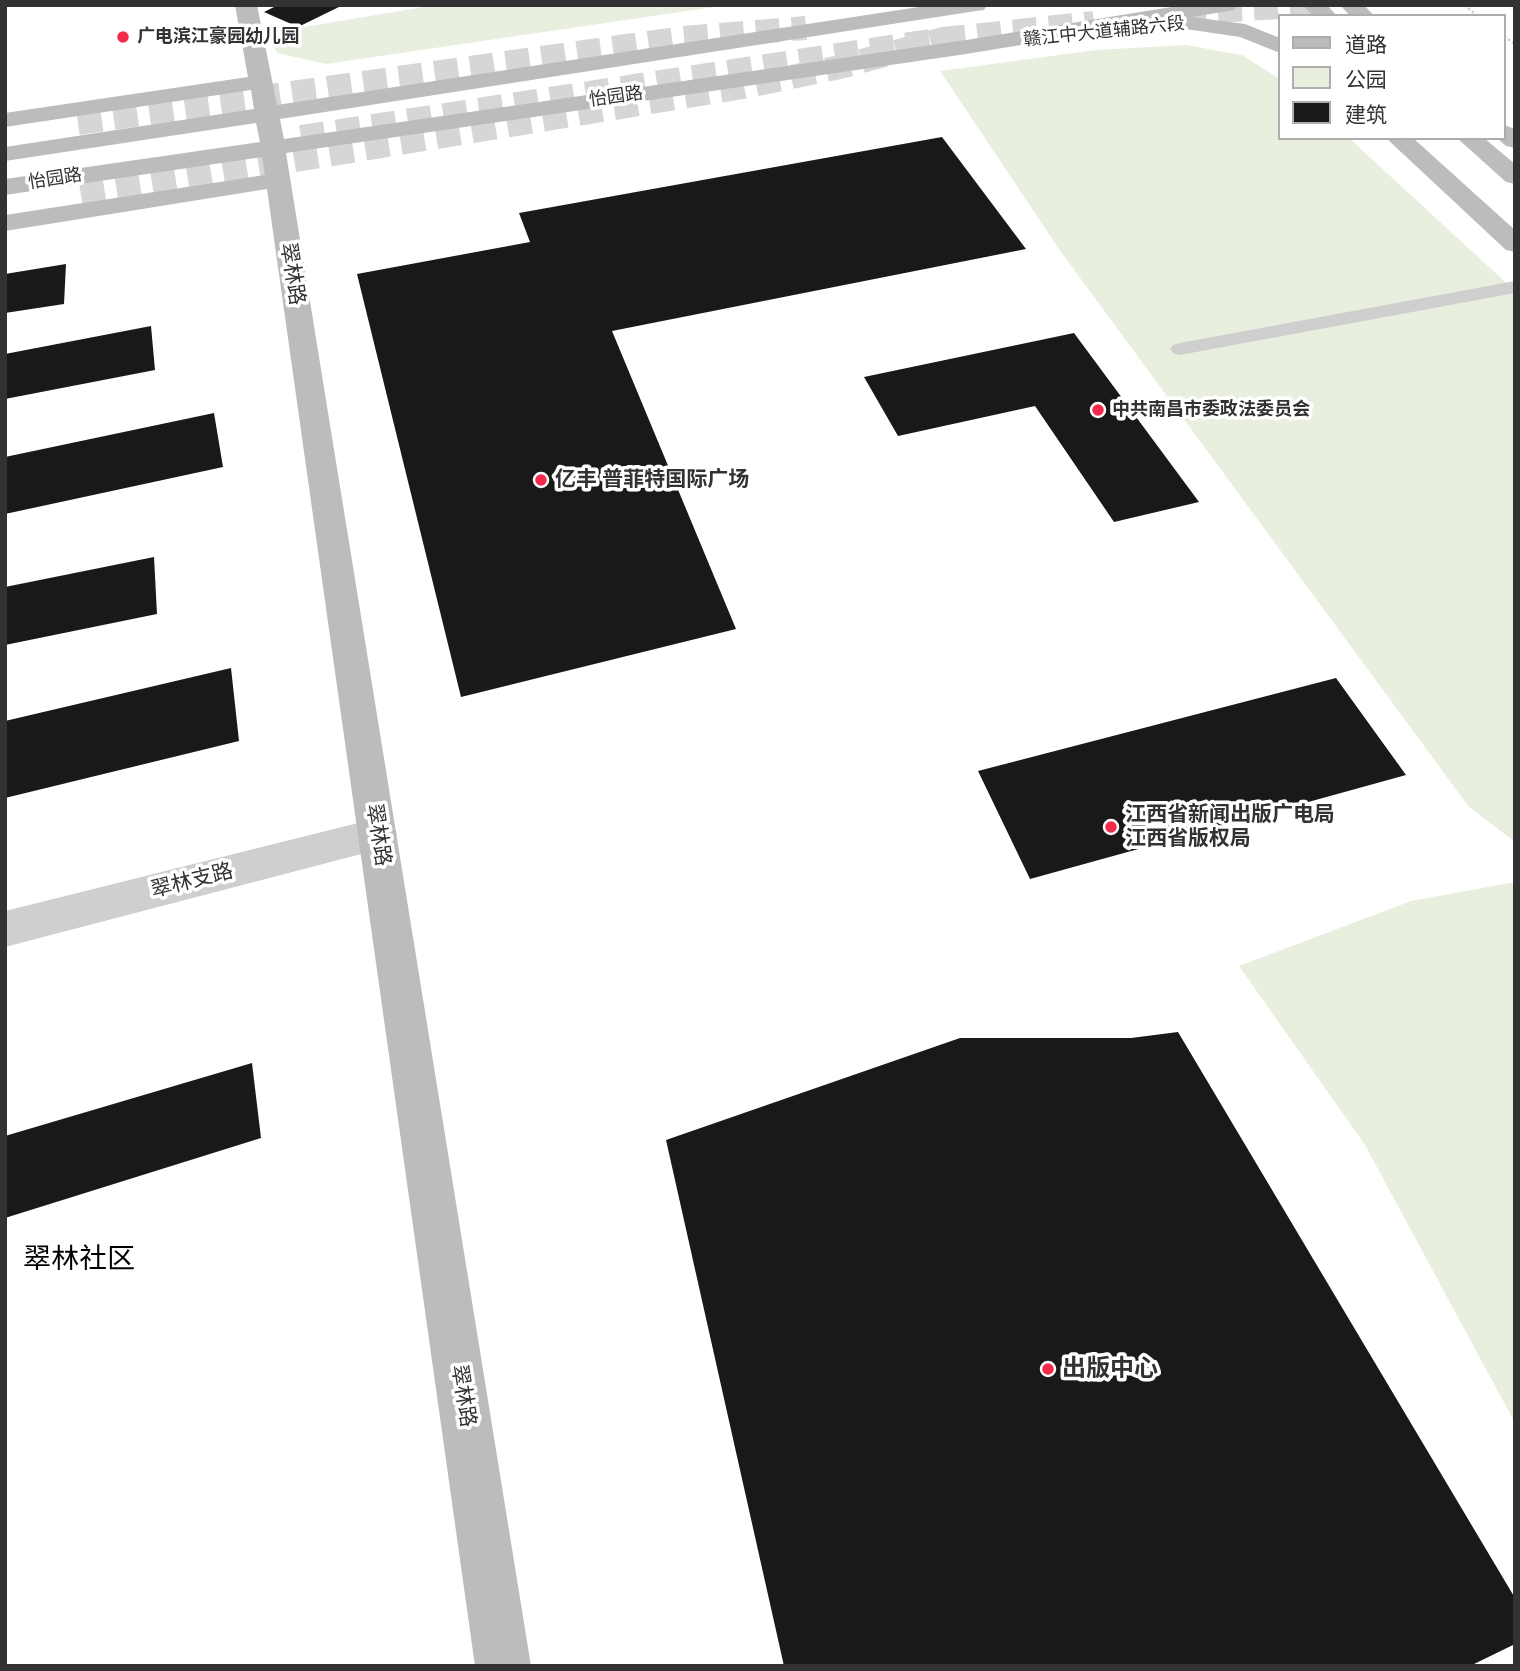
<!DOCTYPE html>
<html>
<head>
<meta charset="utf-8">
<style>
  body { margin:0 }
  #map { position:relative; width:1520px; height:1671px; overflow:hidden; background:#fff; font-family:"PT Sans","Noto Sans SC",sans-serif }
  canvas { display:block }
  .frame { position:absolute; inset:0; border:7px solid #323232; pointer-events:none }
  .legend { position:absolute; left:1278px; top:14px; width:228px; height:126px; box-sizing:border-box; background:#fff; border:2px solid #adadad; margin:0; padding:9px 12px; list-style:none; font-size:21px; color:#323232 }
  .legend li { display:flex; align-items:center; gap:14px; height:35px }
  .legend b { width:35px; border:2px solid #adadad }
</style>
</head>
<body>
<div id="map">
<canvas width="1520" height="1671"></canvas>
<div class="frame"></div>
<ul class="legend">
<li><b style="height:9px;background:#bcbcbc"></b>道路</li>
<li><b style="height:19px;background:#e9efdf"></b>公园</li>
<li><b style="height:19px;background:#191919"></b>建筑</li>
</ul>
</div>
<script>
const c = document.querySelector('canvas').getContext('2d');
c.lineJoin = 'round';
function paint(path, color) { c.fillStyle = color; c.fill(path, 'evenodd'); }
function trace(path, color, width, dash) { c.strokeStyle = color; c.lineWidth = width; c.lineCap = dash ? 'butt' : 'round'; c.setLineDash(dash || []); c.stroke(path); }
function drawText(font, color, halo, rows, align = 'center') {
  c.font = font + ' "PT Sans","Noto Sans SC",sans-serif'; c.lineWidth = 7; c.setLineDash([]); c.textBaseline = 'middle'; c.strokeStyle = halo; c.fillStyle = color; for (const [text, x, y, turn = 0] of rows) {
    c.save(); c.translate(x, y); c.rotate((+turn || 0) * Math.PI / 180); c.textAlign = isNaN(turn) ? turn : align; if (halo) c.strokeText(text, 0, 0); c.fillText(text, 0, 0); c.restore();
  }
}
const green = new Path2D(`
  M 436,5 L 728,5 L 326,64 L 277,53 L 268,33 Z
  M 1186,45 L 1242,55 L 1280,79 L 1280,138 L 1349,138 L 1515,291 L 1515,842 L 1469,807 L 1061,252 L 940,71 L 1096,50 Z
  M 1515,882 L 1515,1423 L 1365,1145 L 1239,966 L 1411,901 Z`);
const building = new Path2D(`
  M 278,5 L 343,5 L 298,27 L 264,12 Z
  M 942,137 L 1026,249 L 612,331 L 736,629 L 461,697 L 357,274 L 530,242 L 519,213 Z
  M 66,264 L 64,304 L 5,313 L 5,274 Z
  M 151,326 L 155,370 L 5,399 L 5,354 Z
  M 1074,333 L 1199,502 L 1114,522 L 1035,406 L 898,436 L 864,377 Z
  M 214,413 L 223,467 L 5,514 L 5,457 Z
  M 154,557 L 157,614 L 5,645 L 5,587 Z
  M 231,668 L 239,741 L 5,798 L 5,721 Z
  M 1336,678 L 1406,775 L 1030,879 L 978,771 Z
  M 1178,1032 L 1515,1598 L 1515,1644 L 1470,1666 L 784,1666 L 666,1140 L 960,1038 L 1131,1038 Z
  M 252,1063 L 261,1138 L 5,1218 L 5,1136 Z`);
const secondaryTunnel = new Path2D(`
  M 78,123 L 683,38 L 806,28
  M 81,195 L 743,87 L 840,67 L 943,39`);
const primaryTunnel = new Path2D(`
  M 1182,13 L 1313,5
  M 301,137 L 943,39 L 1094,23`);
const path = new Path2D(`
  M 1464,5 L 1478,16
  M 1504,36 L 1515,44`);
const lane = new Path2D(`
  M 1515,281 L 1515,293 L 1180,355 L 1173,353 L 1170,349 L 1173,345 L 1180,343 Z`);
const street = new Path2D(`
  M 378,818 L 392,822 L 397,834 L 392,846 L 5,947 L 5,911 Z`);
const secondary = new Path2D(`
  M 235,5 L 257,5 L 277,105 L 932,5 L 987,5 L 984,10 L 976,11 L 280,119 L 284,139 L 966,40 L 1184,5 L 1237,5 L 1234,10 L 1192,17 L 1245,24 L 1280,38 L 1280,53 L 1240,37 L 1179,28 L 1176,23 L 1179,19 L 966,54 L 286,153 L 531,1666 L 475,1666 L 267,189 L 5,231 L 5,215 L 265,175 L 262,157 L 5,195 L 5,179 L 260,142 L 256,123 L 5,161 L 5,147 L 254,109 L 251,90 L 5,127 L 5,113 L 248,77 Z
  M 1303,5 L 1327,5 L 1337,16 L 1313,16 Z
  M 1340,5 L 1364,5 L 1374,16 L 1350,16 Z
  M 1504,125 L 1515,129 L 1515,148 L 1506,146 L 1497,138 L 1504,138 Z
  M 1386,138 L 1413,138 L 1515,230 L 1515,252 L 1506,250 Z
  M 1457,138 L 1484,138 L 1515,164 L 1515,184 L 1506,182 Z`);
const markers = [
  [123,37,7,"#f3294b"],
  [1098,410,7,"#f3294b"],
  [541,480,7,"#f3294b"],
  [1111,827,7,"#f3294b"],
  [1048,1369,7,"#f3294b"]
];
const farStreetnames = [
  ["赣江中大道辅路六段",1104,32,-6],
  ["怡园路",616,97,-8],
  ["怡园路",55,179,-9]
];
const farPoinames = [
  ["广电滨江豪园幼儿园",137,37],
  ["中共南昌市委政法委员会",1112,410]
];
const streetNames = [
  ["翠林路",292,274,81],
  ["翠林路",378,835,81],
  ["翠林支路",192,881,-14],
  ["翠林路",463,1396,81]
];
const poiNames = [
  ["亿丰 普菲特国际广场",555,480],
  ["江西省新闻出版广电局",1125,815],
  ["江西省版权局",1125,839]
];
const nearPoinames = [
  ["出版中心",1062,1369]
];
const nearQuarternames = [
  ["翠林社区",79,1260]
];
paint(green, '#e9efdf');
paint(building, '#191919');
trace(secondaryTunnel, '#d6d6d6', 24, [24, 12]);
trace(primaryTunnel, '#d6d6d6', 24, [24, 12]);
trace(path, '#cfcfcf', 2.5, [2.5, 2.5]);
paint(lane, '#cfcfcf');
paint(street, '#cfcfcf');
paint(secondary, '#bcbcbc');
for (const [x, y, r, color] of markers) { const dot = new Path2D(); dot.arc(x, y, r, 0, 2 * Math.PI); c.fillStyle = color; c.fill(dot); trace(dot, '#fff', 2.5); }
drawText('18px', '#323232', '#fff', farStreetnames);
drawText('bold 18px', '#323232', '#fff', farPoinames, 'left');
drawText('21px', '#323232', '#fff', streetNames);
drawText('bold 21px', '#323232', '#fff', poiNames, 'left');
drawText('bold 24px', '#323232', '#fff', nearPoinames, 'left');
drawText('28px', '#000', '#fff', nearQuarternames);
</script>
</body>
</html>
